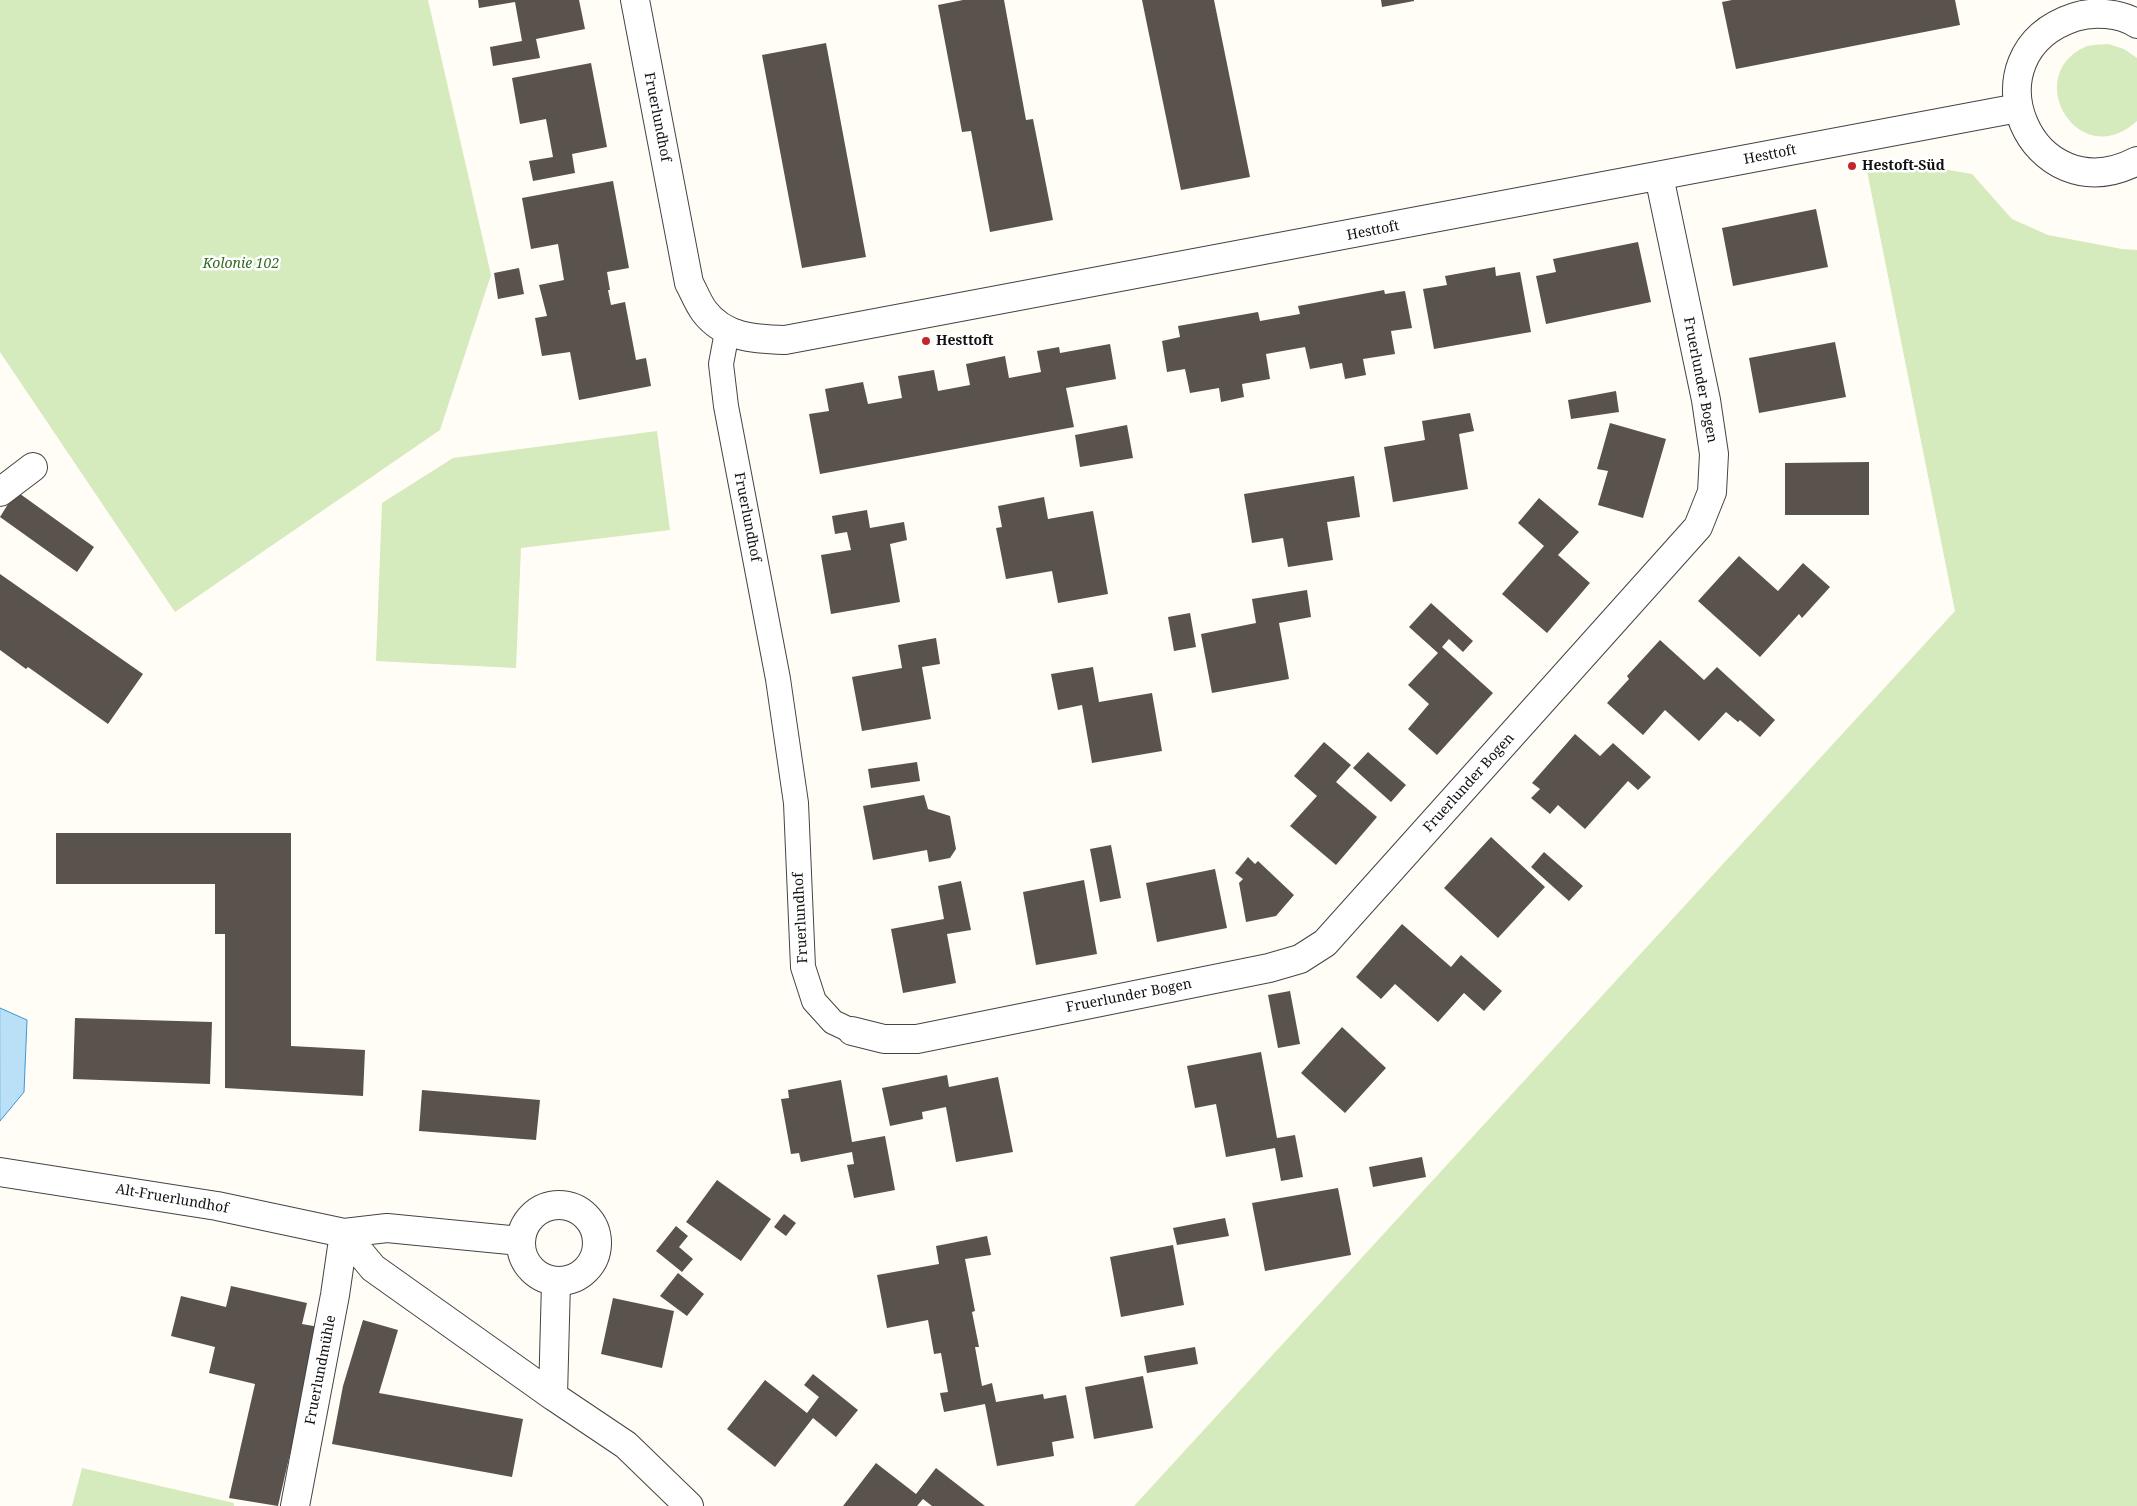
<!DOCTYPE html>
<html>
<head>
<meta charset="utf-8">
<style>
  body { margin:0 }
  canvas { display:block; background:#fffdf5 }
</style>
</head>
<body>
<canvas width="2137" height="1506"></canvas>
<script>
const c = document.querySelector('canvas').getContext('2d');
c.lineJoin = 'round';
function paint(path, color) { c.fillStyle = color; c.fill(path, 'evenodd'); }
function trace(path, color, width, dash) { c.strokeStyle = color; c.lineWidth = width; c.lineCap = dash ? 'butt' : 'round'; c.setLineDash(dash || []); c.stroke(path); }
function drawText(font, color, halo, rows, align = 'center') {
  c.font = font + ' "Noto Serif",serif'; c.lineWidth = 5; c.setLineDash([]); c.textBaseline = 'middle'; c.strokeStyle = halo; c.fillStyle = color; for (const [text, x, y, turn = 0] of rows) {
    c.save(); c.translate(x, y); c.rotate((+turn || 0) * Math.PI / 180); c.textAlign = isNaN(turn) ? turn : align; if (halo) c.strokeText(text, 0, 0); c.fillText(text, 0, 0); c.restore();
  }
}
const green = new Path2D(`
  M 0,0 L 428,0 L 491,275 L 440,430 L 175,612 L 0,352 Z
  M 2108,44 L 2124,49 L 2137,58 L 2137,121 C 2079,174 2021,76 2085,47 C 2092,44 2101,45 2108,44 Z
  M 1931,167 L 1972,174 L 2012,219 L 2048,235 L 2122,249 L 2137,250 L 2137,1506 L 1134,1506 L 1955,611 L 1867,171 Z
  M 657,431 L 670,530 L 521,548 L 516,668 L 376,661 L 382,503 L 453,458 Z
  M 82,1468 L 234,1503 L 234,1506 L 72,1506 Z`);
const water = new Path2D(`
  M 0,1008 L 27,1020 L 24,1092 L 0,1121 Z`);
const building = new Path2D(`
  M 478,0 L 579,0 L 585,29 L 536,39 L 540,58 L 493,66 L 490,47 L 522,41 L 515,2 L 479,8 Z
  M 963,0 L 1004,0 L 1026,120 L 1033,119 L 1053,220 L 990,232 L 971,131 L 962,132 L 938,5 Z
  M 1142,0 L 1214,0 L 1250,177 L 1181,190 Z
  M 1381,0 L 1414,0 L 1414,1 L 1382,7 Z
  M 1732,0 L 1955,0 L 1960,25 L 1736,69 L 1722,2 Z
  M 826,43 L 866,257 L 802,268 L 762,55 Z
  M 591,63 L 607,147 L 572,154 L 575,173 L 533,181 L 529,161 L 553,157 L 546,119 L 520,124 L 512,78 Z
  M 613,181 L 629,268 L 607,272 L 610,290 L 608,290 L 611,305 L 625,302 L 636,360 L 646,358 L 651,386 L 579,400 L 570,352 L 542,356 L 535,318 L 547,316 L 539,285 L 564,280 L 558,244 L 531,249 L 522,198 Z
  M 1816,209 L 1828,267 L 1733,286 L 1722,228 Z
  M 1638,242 L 1651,302 L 1546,324 L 1536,276 L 1556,272 L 1553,259 Z
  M 1495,267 L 1496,276 L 1520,272 L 1531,332 L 1434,349 L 1423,289 L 1447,285 L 1445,276 Z
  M 519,268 L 524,294 L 498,299 L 494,273 Z
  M 1384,290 L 1385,294 L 1405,291 L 1412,328 L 1391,331 L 1395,354 L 1363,359 L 1366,375 L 1345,379 L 1342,363 L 1310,369 L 1305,347 L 1266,354 L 1270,379 L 1242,384 L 1244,397 L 1221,402 L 1219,388 L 1190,393 L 1185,369 L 1167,372 L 1162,341 L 1180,337 L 1178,326 L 1258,312 L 1260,321 L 1300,314 L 1298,306 Z
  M 1835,342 L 1846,397 L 1759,413 L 1749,358 Z
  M 1110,344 L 1116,379 L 1066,388 L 1074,427 L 820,474 L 809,414 L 829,411 L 825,389 L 863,382 L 868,404 L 902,398 L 898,376 L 934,370 L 938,391 L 970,385 L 966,364 L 1005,356 L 1009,378 L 1041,372 L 1037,351 L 1059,347 L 1060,353 Z
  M 1616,391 L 1619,412 L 1571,419 L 1568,400 Z
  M 1470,413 L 1474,431 L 1459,434 L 1468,489 L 1393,502 L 1384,447 L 1425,440 L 1422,421 Z
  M 1610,423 L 1666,439 L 1643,518 L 1598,505 L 1608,471 L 1597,469 Z
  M 1127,425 L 1133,458 L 1080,467 L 1075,435 Z
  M 1869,462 L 1869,515 L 1785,515 L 1785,463 Z
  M 1354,476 L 1360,517 L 1327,522 L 1333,560 L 1288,567 L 1283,538 L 1252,543 L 1244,494 Z
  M 16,491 L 94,547 L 77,572 L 0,517 Z
  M 1044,497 L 1048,519 L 1093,511 L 1108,594 L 1058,603 L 1052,571 L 1006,579 L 996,528 L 1002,527 L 998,506 Z
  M 1539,498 L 1579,532 L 1558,555 L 1590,583 L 1547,633 L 1502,594 L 1544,546 L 1518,523 Z
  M 867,510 L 870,528 L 904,522 L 907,540 L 890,544 L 900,602 L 831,614 L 821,555 L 851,550 L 847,532 L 835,534 L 832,516 Z
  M 1739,556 L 1778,591 L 1803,563 L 1830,587 L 1802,618 L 1799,614 L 1760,657 L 1698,601 Z
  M 0,574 L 143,674 L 108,724 L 28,667 L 26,669 L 0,650 Z
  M 1307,590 L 1311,617 L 1279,623 L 1289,679 L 1212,693 L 1201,634 L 1256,623 L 1252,599 Z
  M 1431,603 L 1473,641 L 1463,652 L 1449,639 L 1442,647 L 1493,693 L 1437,755 L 1408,729 L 1429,704 L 1408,685 L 1438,653 L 1409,627 Z
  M 1190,613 L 1196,647 L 1174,651 L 1168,617 Z
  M 936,638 L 940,664 L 922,667 L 931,719 L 862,731 L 852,677 L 902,668 L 898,645 Z
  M 1660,640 L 1704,680 L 1717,667 L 1775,720 L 1760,737 L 1740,720 L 1738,722 L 1726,712 L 1699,741 L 1665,710 L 1643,735 L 1607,703 L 1629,679 L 1627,676 Z
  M 1093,667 L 1099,702 L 1152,693 L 1162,751 L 1092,763 L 1082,705 L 1058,710 L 1051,674 Z
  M 1575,734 L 1600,756 L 1613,743 L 1651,777 L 1638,790 L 1628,781 L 1585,829 L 1558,805 L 1550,814 L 1531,798 L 1540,789 L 1532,783 Z
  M 1324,742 L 1351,765 L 1336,782 L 1377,817 L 1336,865 L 1290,826 L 1317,796 L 1294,776 Z
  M 1368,752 L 1406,785 L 1391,802 L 1353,768 Z
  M 917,762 L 920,781 L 871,788 L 868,769 Z
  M 924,795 L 928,809 L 950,816 L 956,849 L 950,858 L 929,862 L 927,850 L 873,860 L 863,806 Z
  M 56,833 L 291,833 L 291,1046 L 365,1050 L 363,1096 L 225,1088 L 225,934 L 215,934 L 215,884 L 56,884 Z
  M 1491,837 L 1545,887 L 1498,938 L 1444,888 Z
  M 1111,845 L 1121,898 L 1100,902 L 1090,849 Z
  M 1544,852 L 1583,886 L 1569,901 L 1531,867 Z
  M 1248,857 L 1255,864 L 1258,861 L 1294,895 L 1276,916 L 1246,922 L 1239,883 L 1243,879 L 1235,873 Z
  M 1215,869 L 1227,928 L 1157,942 L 1146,883 Z
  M 1084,880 L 1097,954 L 1036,965 L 1023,892 Z
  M 961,881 L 971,930 L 947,934 L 956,983 L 903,993 L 891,929 L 944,919 L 938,886 Z
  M 1402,924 L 1451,967 L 1461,955 L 1502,991 L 1484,1011 L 1464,993 L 1438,1022 L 1395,984 L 1381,999 L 1356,977 Z
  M 1290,991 L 1300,1044 L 1278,1048 L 1268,995 Z
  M 75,1018 L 212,1022 L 210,1084 L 73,1079 Z
  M 1342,1027 L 1386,1068 L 1345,1113 L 1301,1073 Z
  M 1261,1052 L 1277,1138 L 1295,1135 L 1303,1177 L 1281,1181 L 1275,1148 L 1226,1157 L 1216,1104 L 1195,1108 L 1187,1066 Z
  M 947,1075 L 949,1087 L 998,1077 L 1013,1152 L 956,1162 L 946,1107 L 922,1112 L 923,1119 L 890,1126 L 882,1088 Z
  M 841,1080 L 852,1142 L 885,1136 L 895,1190 L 854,1198 L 847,1165 L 854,1164 L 852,1152 L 801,1162 L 799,1153 L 791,1154 L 781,1099 L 789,1098 L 788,1090 Z
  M 422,1090 L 540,1100 L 536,1140 L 419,1131 Z
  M 1422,1157 L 1426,1177 L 1373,1187 L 1369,1167 Z
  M 717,1180 L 771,1219 L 741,1261 L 686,1222 Z
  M 1338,1188 L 1351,1255 L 1265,1271 L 1252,1203 Z
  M 784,1214 L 796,1223 L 786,1236 L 774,1227 Z
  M 1225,1218 L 1229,1236 L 1177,1245 L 1173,1228 Z
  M 676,1226 L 688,1236 L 679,1247 L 693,1259 L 682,1272 L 656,1251 Z
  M 987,1236 L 991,1255 L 965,1259 L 975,1311 L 972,1312 L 979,1347 L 975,1347 L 982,1386 L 992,1383 L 996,1402 L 1043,1394 L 1044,1399 L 1066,1395 L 1074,1438 L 1052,1442 L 1054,1456 L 997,1466 L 985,1404 L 944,1412 L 940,1393 L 948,1392 L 941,1353 L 934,1354 L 928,1320 L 887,1328 L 877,1275 L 939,1264 L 936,1246 Z
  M 1173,1245 L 1184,1305 L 1121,1317 L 1110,1257 Z
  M 678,1273 L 704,1294 L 687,1316 L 660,1296 Z
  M 231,1286 L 307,1303 L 302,1324 L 319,1327 L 278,1506 L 229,1498 L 255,1384 L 209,1373 L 215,1347 L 171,1336 L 181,1296 L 226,1307 Z
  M 613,1298 L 674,1311 L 662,1368 L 601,1354 Z
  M 363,1320 L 398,1330 L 379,1393 L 523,1419 L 512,1477 L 332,1444 L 343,1386 Z
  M 1195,1347 L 1198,1364 L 1147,1373 L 1144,1356 Z
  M 813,1374 L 858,1410 L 836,1437 L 813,1418 L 775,1467 L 727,1429 L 765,1380 L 807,1413 L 819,1397 L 804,1385 Z
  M 1143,1376 L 1153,1428 L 1094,1439 L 1085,1387 Z
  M 876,1463 L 916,1494 L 936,1468 L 985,1506 L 932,1506 L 923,1499 L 917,1506 L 843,1506 Z`);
const lane = new Path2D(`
  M 727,332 L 721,364 L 726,406 L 778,679 L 796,803 L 803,967 L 814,1001 L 833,1022 L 852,1031`);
const street = new Path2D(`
  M 635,0 L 689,283 C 694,292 698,303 704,311 C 724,338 755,339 785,340 L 2018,108
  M 2137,24 C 2121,13 2093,11 2075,17 C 1962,54 2031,216 2137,161
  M 0,492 L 33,467
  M 852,1031 L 884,1039 L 917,1039 L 1269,968 L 1300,959 L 1325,943 L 1698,527 L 1712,492 L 1714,454 L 1706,400 L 1659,176
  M 0,1172 L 217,1206 L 344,1233 L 387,1228 L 520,1241
  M521 1243a38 38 0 1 1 76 0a38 38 0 1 1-76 0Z
  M 344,1233 L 373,1268 L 553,1396 L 626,1445 L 689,1506
  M 553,1396 L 556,1282
  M 295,1506 L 335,1295 L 344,1233`);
const markers = [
  [1852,166,5,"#c4262e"],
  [926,341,5,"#c4262e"]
];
const streetNames = [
  ["Fruerlundhof",657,117,79],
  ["Hesttoft",1770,155,-11],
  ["Hesttoft",1373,231,-11],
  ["Fruerlunder Bogen",1700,380,79],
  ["Fruerlundhof",747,517,79],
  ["Fruerlunder Bogen",1469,783,-48],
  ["Fruerlundhof",801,918,-93],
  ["Fruerlunder Bogen",1129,996,-11],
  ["Alt-Fruerlundhof",172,1199,10],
  ["Fruerlundmühle",321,1370,-79]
];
const poiNames = [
  ["Hestoft-Süd",1862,166],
  ["Hesttoft",936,341]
];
const parkNames = [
  ["Kolonie 102",241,264]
];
paint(green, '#d5ebbd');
paint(water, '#b9e0f7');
trace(water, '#3f96cf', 1);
paint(building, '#5a524d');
trace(lane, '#444', 26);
trace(street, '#444', 30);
trace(lane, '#fff', 24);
trace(street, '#fff', 28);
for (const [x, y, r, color] of markers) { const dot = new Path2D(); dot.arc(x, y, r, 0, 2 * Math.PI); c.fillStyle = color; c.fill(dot); trace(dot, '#fff', 2); }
drawText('14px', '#111', '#fff', streetNames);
drawText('bold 14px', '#111', '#fff', poiNames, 'left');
drawText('italic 14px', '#2f6b1f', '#fff', parkNames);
</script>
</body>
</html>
